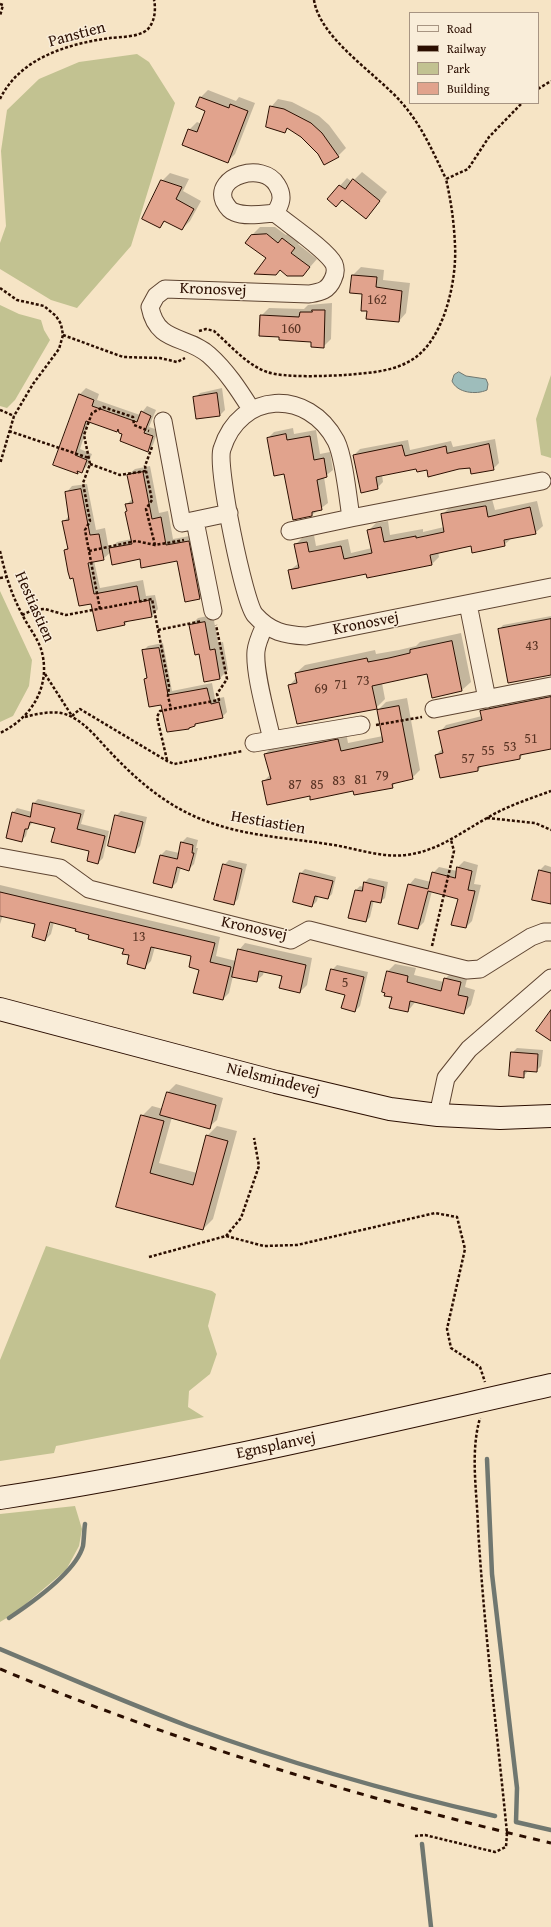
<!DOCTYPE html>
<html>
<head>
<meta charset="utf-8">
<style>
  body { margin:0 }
  #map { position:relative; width:551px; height:1927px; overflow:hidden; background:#f6e4c5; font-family:"Gentium Book Plus",serif }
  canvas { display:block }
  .legend { position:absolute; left:409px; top:12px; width:130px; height:92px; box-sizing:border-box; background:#f9edd9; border:1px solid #a79482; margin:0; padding:5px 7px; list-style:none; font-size:12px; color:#2b0e00 }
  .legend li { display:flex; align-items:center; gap:8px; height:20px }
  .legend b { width:20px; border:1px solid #a79482 }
</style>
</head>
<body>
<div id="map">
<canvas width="551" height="1927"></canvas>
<ul class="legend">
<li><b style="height:5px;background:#f9edd9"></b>Road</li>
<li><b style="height:5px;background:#2b0e00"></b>Railway</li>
<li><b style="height:11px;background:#c2c291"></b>Park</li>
<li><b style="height:11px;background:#e1a38d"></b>Building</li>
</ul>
</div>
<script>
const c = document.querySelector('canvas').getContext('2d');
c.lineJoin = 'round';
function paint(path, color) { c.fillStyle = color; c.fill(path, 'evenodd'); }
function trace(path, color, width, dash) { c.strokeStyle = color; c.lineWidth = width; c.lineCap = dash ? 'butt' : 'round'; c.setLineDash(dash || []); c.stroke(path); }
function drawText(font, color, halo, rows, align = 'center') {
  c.font = font + ' "Gentium Book Plus",serif'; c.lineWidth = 3; c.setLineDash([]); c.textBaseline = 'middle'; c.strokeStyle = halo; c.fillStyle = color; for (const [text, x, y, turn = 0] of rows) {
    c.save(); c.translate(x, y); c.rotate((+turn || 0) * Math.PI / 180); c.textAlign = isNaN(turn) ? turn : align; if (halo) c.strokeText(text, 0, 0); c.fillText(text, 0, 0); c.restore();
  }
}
const green = new Path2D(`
  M 137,54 L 149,62 L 175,103 L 131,246 L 77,308 L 51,300 L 0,269 L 0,243 L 6,226 L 1,151 L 7,110 L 39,79 L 79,62 Z
  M 0,305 L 19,314 L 41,320 L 44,330 L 50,340 L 15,400 L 7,408 L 0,406 Z
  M 551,375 L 551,458 L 541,455 L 536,419 Z
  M 0,591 L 32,660 L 29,686 L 13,716 L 0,722 Z
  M 46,1246 L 212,1291 L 216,1294 L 208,1326 L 217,1354 L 210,1374 L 189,1391 L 188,1407 L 204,1417 L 56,1446 L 54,1453 L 0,1461 L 0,1360 Z
  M 75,1506 L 82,1529 L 79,1546 L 66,1570 L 15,1613 L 0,1622 L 0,1514 Z`);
const water = new Path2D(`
  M 459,372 L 466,376 L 486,379 L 488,384 L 487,390 C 476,395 457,393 452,381 L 454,375 Z`);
const shadow = new Path2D(`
  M 208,90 L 236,101 L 239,97 L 255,103 L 235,154 L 228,161 L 189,130 L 197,122 L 202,124 L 207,111 L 200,98 Z
  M 278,99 L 292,102 L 319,116 L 329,125 L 346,148 L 338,156 L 319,154 L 302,136 L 288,128 L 284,132 L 271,107 Z
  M 362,172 L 387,192 L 373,210 L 342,199 L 328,199 L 347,178 L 352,182 Z
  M 170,173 L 189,179 L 183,191 L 201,201 L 190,221 L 182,229 L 166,220 L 160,227 L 162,181 Z
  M 260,227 L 275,227 L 286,235 L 290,231 L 302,240 L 298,244 L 317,259 L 303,275 L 267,258 L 252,235 Z
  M 361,267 L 384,270 L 383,280 L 410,283 L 406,313 L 399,321 L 368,311 L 363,293 L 353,275 Z
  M 332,303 L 331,339 L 323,347 L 312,341 L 280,336 L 261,316 L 269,308 L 304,309 L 308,305 Z
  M 86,388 L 99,394 L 97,400 L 140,415 L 147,406 L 156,410 L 149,427 L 158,430 L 153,445 L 147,451 L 119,429 L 116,431 L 89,421 L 80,449 L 92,454 L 87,466 L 81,472 L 77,473 L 55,464 L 80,394 Z
  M 222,388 L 225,410 L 220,415 L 195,398 L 200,393 Z
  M 293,428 L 294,434 L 316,430 L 320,454 L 330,452 L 333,470 L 324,477 L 328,503 L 312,515 L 285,472 L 268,438 L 274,432 Z
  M 495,439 L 499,463 L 493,469 L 417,468 L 382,475 L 383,482 L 377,488 L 354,455 L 360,449 L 408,440 L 410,450 L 451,441 L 453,447 Z
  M 150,466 L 159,513 L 168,511 L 173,539 L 195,535 L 207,591 L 200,598 L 186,600 L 177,560 L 140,558 L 111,552 L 103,559 L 94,561 L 100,588 L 143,580 L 146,596 L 155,595 L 158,609 L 152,616 L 129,620 L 125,624 L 92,602 L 65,550 L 68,547 L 63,522 L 69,516 L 66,493 L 72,486 L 87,484 L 96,530 L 105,528 L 109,550 L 117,542 L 132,539 L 126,505 L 133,498 L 128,475 L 135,469 Z
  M 492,499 L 495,510 L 537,501 L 543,526 L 535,533 L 512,538 L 504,545 L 472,545 L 438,552 L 439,557 L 432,564 L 367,573 L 289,571 L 299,563 L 295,545 L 302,538 L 314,535 L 316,546 L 348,539 L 351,553 L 372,548 L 369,530 L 376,523 L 388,521 L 390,535 L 423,529 L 423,532 L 444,527 L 442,515 L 449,508 Z
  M 213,615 L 218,643 L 223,642 L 228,670 L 220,678 L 205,680 L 200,653 L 190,626 L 198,618 Z
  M 551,616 L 551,674 L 499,630 L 503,625 Z
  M 461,633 L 471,682 L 462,690 L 433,697 L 428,673 L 382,683 L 385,699 L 376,708 L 289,686 L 297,677 L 296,673 L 305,665 L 375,650 L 376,654 L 399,650 L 416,646 L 420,642 Z
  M 163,643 L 172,691 L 212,683 L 215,699 L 224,697 L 227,712 L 222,717 L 197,723 L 195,725 L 162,704 L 146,679 L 148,676 L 143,651 L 148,646 Z
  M 551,692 L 551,748 L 524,753 L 520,758 L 483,765 L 478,770 L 436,755 L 443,748 L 440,732 L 446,725 L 482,716 L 481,712 L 488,705 Z
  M 407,698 L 420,770 L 412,778 L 397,781 L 392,787 L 311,795 L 263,782 L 271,774 L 265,754 L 273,746 L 346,732 L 348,743 L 383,736 L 378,710 L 386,702 Z
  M 38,799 L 85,810 L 81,824 L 109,831 L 103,858 L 98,863 L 90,850 L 56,827 L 33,822 L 28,828 L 26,836 L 22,840 L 13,813 L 17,808 L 32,812 L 34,803 Z
  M 121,811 L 147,817 L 140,846 L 135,851 L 116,816 Z
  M 187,837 L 198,840 L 196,848 L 198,848 L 194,864 L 189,869 L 181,867 L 177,882 L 172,887 L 154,882 L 161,855 L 166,850 L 179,853 L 182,842 Z
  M 229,860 L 247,864 L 238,899 L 233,904 L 224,865 Z
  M 464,861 L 478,865 L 474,884 L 481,885 L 472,921 L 466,927 L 459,898 L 432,891 L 424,922 L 418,928 L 409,885 L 415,878 L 431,882 L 433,873 L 439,867 L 457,871 L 458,867 Z
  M 545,865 L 551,867 L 551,903 L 540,870 Z
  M 305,869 L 336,877 L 332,894 L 328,898 L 318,896 L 317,901 L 312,906 L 301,873 Z
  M 369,878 L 388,882 L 385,898 L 380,902 L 374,900 L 370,917 L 366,921 L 356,890 L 360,886 L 364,887 L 365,882 Z
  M 0,885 L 220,937 L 216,956 L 236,961 L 239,950 L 245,943 L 312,958 L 307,985 L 300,992 L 283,975 L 264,971 L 263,975 L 256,981 L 233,976 L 229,993 L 223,999 L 200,969 L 193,956 L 155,947 L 151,961 L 145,967 L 125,948 L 77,928 L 54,922 L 51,934 L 45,940 L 36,923 L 3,915 L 0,924 ZM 50,917 L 52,918 L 48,934 L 46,934 Z
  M 395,964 L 416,968 L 414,975 L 444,982 L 445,979 L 453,971 L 468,975 L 465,987 L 475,990 L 471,1005 L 463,1013 L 416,1001 L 408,1011 L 393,997 L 388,971 Z
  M 337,965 L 368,972 L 360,1006 L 355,1011 L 332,970 Z
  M 517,1048 L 543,1050 L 541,1066 L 536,1071 L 528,1071 L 523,1077 L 512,1053 Z
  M 176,1084 L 223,1098 L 217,1120 L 209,1127 L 172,1117 L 159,1163 L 197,1173 L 207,1136 L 217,1126 L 237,1131 L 213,1219 L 203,1229 L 117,1206 L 142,1116 L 152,1106 L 163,1109 L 168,1092 Z`);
const stream = new Path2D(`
  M 487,1459 L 492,1574 L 517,1788 L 516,1822 L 551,1830
  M 9,1618 C 30,1604 76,1572 83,1546 C 84,1539 84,1531 85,1524
  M 0,1649 C 62,1675 124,1702 188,1726 C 288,1763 390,1792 495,1816
  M 422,1844 L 431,1927`);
const building = new Path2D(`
  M 200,97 L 229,108 L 230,104 L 248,111 L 228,163 L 182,145 L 188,129 L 197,132 L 205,111 L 196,107 Z
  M 270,106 L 284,109 L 311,123 L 322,133 L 339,157 L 324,165 L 318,154 L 301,137 L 287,128 L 285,133 L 266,127 Z
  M 353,179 L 380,201 L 366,219 L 342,200 L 336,207 L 327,199 L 339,185 L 345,189 Z
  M 161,180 L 182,187 L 176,199 L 194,209 L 182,230 L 164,221 L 160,228 L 142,219 Z
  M 267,234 L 278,243 L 282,238 L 295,248 L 291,253 L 310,267 L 303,276 L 287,276 L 280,270 L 276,275 L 254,274 L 266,258 L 245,243 L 251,235 Z
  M 352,275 L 377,277 L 376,287 L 402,291 L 399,322 L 366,319 L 367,311 L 361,311 L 362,294 L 350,293 Z
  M 312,310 L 325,310 L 324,348 L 311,347 L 311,342 L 279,340 L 279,337 L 259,336 L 260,315 L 299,317 L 300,312 L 312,312 Z
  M 217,393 L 220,416 L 196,419 L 193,397 Z
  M 79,394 L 94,400 L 92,406 L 137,422 L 141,411 L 151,416 L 144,433 L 153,436 L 148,452 L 120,441 L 122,434 L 119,433 L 118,429 L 117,432 L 86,421 L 75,455 L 87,460 L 82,473 L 77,471 L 78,474 L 53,465 Z
  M 286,434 L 287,440 L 310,436 L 314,460 L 324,458 L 327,477 L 317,480 L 322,510 L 312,512 L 312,516 L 293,520 L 284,474 L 274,476 L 267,438 Z
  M 489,444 L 494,470 L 471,474 L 470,468 L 459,469 L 428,477 L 427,470 L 417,472 L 416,469 L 376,477 L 378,489 L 361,493 L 353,455 L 402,445 L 405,456 L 446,446 L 447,453 Z
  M 143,472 L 152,519 L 161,517 L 166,545 L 189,541 L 200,599 L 185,602 L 177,561 L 141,568 L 140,559 L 112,565 L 109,548 L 132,544 L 125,512 L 127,511 L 125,504 L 133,503 L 127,475 Z
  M 81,489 L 90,535 L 99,534 L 104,560 L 88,563 L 94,594 L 137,586 L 140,602 L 149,600 L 152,617 L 124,622 L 125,625 L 97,631 L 91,604 L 79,606 L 73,578 L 70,579 L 68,572 L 64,550 L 68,549 L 62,521 L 69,520 L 65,492 Z
  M 485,506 L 486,506 L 488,517 L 530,507 L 536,534 L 504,540 L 505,546 L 472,553 L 471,546 L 430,555 L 432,565 L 367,578 L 366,574 L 292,589 L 288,570 L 299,568 L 294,544 L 307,542 L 309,552 L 341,546 L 344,559 L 372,553 L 367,530 L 381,527 L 384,542 L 416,536 L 416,538 L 444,532 L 441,514 Z
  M 551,619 L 551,675 L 508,683 L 498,629 Z
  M 205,622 L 210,650 L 215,649 L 220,679 L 204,682 L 199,654 L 195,655 L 189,625 Z
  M 452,641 L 462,691 L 432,698 L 427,674 L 372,686 L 377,709 L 297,724 L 288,685 L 297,683 L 295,673 L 367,658 L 368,662 L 389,658 L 410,653 L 410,650 Z
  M 159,648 L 168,695 L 207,688 L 211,704 L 219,702 L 223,718 L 195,724 L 195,726 L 189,728 L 189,729 L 167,732 L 161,705 L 149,707 L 144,679 L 147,678 L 142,650 Z
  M 551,697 L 551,749 L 520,755 L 520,759 L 478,767 L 478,771 L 440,778 L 435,755 L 443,753 L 438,731 L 482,720 L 480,711 Z
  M 399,706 L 413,779 L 392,784 L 393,788 L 354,795 L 353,791 L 310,800 L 310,796 L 267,805 L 262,781 L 271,779 L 264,754 L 338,739 L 341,751 L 383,742 L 377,710 Z
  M 33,803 L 81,814 L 77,829 L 105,836 L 98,864 L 87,861 L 89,851 L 51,842 L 55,828 L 30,822 L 28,829 L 25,829 L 22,842 L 6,838 L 12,812 L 30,817 Z
  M 115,815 L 143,822 L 135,853 L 108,846 Z
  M 181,842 L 193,845 L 192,853 L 194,853 L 189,871 L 177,867 L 172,888 L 153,883 L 160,855 L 177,859 Z
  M 223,864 L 242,869 L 234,905 L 214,900 Z
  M 457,867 L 472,871 L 468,890 L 475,891 L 466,928 L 451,925 L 458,899 L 428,891 L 418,929 L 398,924 L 408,884 L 428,889 L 432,872 L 455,878 Z
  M 539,870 L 551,873 L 551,904 L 532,900 Z
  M 300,873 L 333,881 L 328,899 L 315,896 L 312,907 L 293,902 Z
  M 364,882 L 384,887 L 381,903 L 371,901 L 366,922 L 348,918 L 355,890 L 362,891 Z
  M 0,892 L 215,943 L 210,962 L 231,967 L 223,1000 L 193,993 L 199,970 L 189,967 L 191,956 L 151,947 L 145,969 L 127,964 L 129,955 L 122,954 L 124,949 L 88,939 L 89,935 L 75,931 L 76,929 L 50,922 L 45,941 L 32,937 L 35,924 L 0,916 Z
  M 238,949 L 306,965 L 300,993 L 279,988 L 282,976 L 259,971 L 257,982 L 232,977 Z
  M 331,969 L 364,977 L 355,1012 L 341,1008 L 345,995 L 326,990 Z
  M 387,971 L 408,976 L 407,982 L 441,991 L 444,978 L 461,982 L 458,995 L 468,997 L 464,1014 L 410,1001 L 408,1012 L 389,1008 L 392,997 L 384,996 L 385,993 L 382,992 Z
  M 551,1010 L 551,1041 L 536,1031 Z
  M 511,1052 L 538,1054 L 537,1072 L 524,1071 L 524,1078 L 509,1076 Z
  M 167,1092 L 216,1105 L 210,1129 L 160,1115 Z
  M 141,1115 L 164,1121 L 150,1173 L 193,1185 L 206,1135 L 228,1141 L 203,1230 L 116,1207 Z`);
const path = new Path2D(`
  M 314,0 C 320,39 377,74 402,103 C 422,126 433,152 446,179
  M 0,4 L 3,5 L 0,16
  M 538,89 L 551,81
  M 0,99 C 20,58 67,44 110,38 C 121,37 140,37 148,29 C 155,21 156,9 154,0
  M 0,288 L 17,300 L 44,306 L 56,316 L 61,324 L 63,335 L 59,349 L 33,384 L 14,416 L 0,464
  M 199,331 L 206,329 L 214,331 C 230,345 247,365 267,372 C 285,378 325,376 345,375 C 367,373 391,372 410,361 C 444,342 457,281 455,245 C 454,222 451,201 446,179 L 468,169 L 489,137 L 522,103
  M 63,335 L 123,357 L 160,358 L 177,362 L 185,358
  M 0,410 L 14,416
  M 9,431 L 89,458
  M 152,447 L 145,466 L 152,500 L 146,509 L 155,545
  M 90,464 L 120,475 L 146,471
  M 0,551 C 5,573 11,594 22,614 C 27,625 37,637 41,649 C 52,685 32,718 0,733
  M 89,551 L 136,541 L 155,545 L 184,540
  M 0,578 L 6,577
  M 100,609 L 85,530 L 90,521 L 83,483 L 90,464 L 84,435 L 92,413 L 103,407 L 133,417 L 134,425 L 149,431
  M 22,615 L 33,610 L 45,609 L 66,615 L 152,599 L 169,686 L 168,696 L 171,709
  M 158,630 L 202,621
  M 45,674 L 72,716 L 80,709 L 167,761 L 174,764 L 243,751
  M 25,717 C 40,713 58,709 72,717 C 88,725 101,743 114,756 C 138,781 164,803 196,817 C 242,837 286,837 334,845 C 358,849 382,858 406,855 C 438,851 460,833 487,818 C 507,806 529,799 551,791
  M 376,725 L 422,717
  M 167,760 L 157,717 L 160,711 L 219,700 L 217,694 L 227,679 L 216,625
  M 487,818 L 535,823 L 551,830
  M 432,946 L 454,851 L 451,840
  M 226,1236 L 241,1218 L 259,1166 L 254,1138
  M 149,1257 L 226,1236 L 264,1246 L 297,1245 L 435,1213 L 457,1217 L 465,1249 L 447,1329 L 451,1348 L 480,1367 L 485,1382
  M 415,1836 L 425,1835 L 495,1852 L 506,1847 L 507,1833 C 497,1731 484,1629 478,1527 C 477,1492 470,1453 480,1418`);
const street = new Path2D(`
  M 251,409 C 239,390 226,370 209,355 C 187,335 157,344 150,307 L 156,296 L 165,289 L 309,294 C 320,292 328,291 333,279 C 335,275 336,269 334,264 C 327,250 288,224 275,213 C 281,204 284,196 277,185 C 263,161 214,176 224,201 C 226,205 230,211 234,212 C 245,217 263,214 275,213
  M 163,421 L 182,523 L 229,513
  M 542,481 L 351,518 C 348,498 344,457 336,441 C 308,388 240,391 222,449 C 216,466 244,602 255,615 C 270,632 285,635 306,636 L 551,587
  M 195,521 L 213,611
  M 290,531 L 351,518
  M 468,604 L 487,699
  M 265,625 C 261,634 257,642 256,651 C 254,673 267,717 272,740
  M 434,709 L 551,686
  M 254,743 L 361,725
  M 0,857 L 60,868 L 89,889 L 291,940 L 309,930 L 467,970 L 480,969 L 531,937 L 544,932 L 551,932
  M 438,1115 L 446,1078 L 469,1049 L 551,978`);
const secondary = new Path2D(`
  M 0,1009 L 276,1082 L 390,1109 L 438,1115 L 500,1118 L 551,1116
  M 0,1498 C 185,1470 368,1426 551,1385`);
const rail = new Path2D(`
  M 0,1669 C 178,1743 363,1799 551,1843`);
const numberNames = [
  ["162",377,300],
  ["160",291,329],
  ["43",532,646],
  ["73",363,681],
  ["71",341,685],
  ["69",321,689],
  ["51",531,739],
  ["53",510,747],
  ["55",488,751],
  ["57",468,759],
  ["79",382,776],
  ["81",361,780],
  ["83",339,781],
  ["87",295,785],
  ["85",317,785],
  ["13",139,937],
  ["5",345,983]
];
const streetNames = [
  ["Panstien",77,35,-15],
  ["Kronosvej",213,290,2],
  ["Hestiastien",34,607,66],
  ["Kronosvej",366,624,-11],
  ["Hestiastien",268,823,10],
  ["Kronosvej",254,929,12],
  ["Nielsmindevej",273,1080,14],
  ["Egnsplanvej",276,1446,-12]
];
paint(green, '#c2c291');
paint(water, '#9ebdbb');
trace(water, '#707770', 1);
paint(shadow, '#0003');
trace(stream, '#707770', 4.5);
paint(building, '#e1a38d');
trace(building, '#2b0e00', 1);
trace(street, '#5e4431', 19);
trace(secondary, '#2b0e00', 24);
trace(path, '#2b0e00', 2.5, [3, 2]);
trace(street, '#f9edd9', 17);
trace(secondary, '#f9edd9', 22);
trace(rail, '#2b0e00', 3, [7, 7]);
drawText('14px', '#583323', null, numberNames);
drawText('16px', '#2b0e00', '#f9edd9', streetNames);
</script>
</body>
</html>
